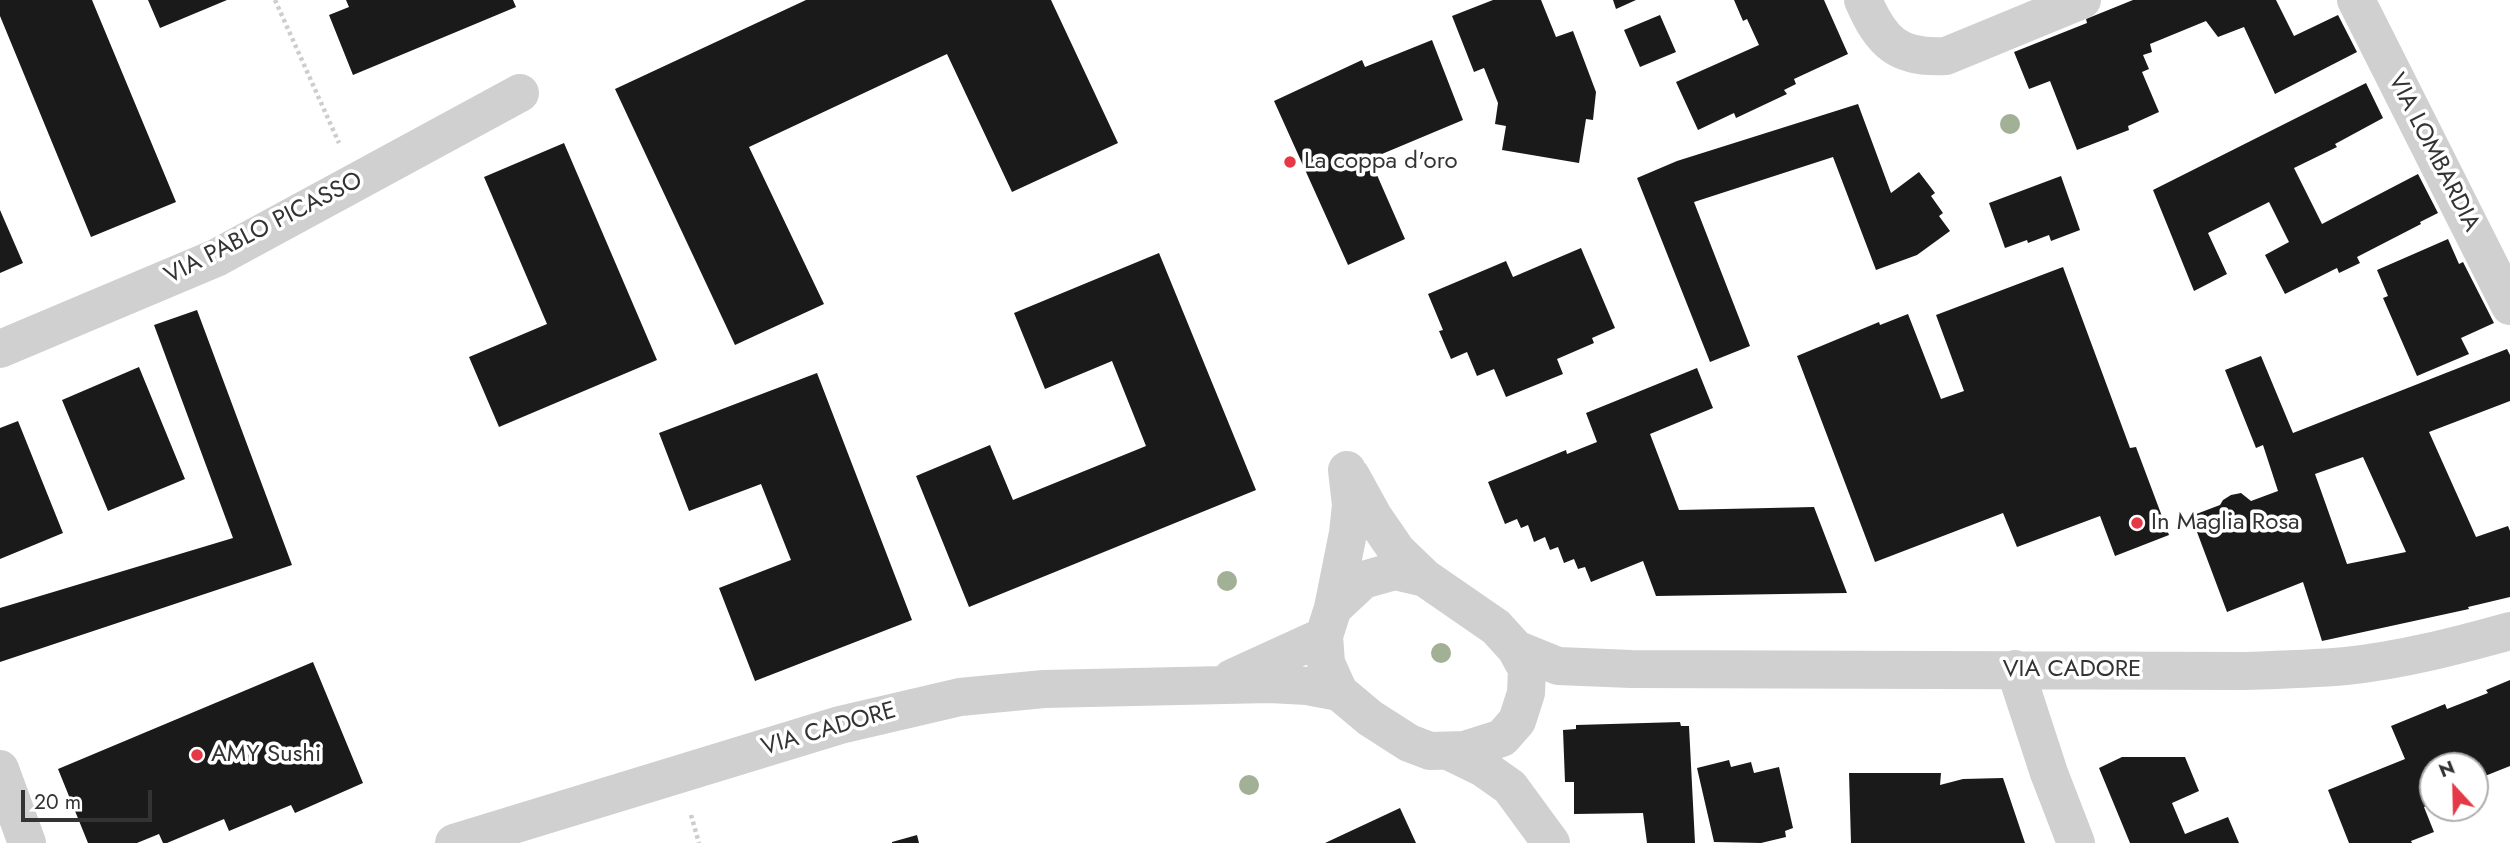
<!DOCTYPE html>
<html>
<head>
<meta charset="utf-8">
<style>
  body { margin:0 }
  #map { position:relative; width:2510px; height:843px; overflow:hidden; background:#fff; font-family:Jost,sans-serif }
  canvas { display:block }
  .north { position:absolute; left:2419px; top:752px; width:70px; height:70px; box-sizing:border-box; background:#fff; border:2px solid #adadad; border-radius:50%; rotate:338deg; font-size:19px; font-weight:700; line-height:28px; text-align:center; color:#333 }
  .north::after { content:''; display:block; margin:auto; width:24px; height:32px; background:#e63946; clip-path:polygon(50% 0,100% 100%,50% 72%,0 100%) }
  .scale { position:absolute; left:21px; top:790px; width:131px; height:32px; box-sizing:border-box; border:4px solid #333; border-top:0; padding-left:9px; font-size:21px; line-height:24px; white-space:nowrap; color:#333; -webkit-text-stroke:5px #fff; paint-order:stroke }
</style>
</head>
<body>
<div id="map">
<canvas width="2510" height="843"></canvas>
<div class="north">N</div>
<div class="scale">20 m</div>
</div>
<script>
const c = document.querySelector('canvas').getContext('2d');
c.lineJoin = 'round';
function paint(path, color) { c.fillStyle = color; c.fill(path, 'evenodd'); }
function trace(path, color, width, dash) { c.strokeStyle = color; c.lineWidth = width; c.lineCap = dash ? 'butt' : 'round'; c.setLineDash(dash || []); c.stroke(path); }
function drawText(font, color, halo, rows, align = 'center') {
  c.font = font + ' Jost,sans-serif'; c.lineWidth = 7; c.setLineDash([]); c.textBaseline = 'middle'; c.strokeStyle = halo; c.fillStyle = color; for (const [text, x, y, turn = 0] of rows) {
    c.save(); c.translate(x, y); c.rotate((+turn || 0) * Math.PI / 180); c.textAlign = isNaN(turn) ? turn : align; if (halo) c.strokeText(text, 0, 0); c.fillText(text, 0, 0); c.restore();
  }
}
const building = new Path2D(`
  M 0,0 L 92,0 L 176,202 L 91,237 L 0,16 Z
  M 148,0 L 227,0 L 160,28 Z
  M 346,0 L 513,0 L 516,7 L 353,75 L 329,15 L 349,7 Z
  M 806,0 L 1051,0 L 1118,143 L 1012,192 L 947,54 L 749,147 L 824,304 L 735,345 L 615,89 Z
  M 1493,0 L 1541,0 L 1556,37 L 1573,31 L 1596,92 L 1593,120 L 1586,119 L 1579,163 L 1502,150 L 1506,126 L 1495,124 L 1498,103 L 1484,68 L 1474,72 L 1452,16 Z
  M 1613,0 L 1636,0 L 1616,9 Z
  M 1734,0 L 1824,0 L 1848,54 L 1794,79 L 1796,84 L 1784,90 L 1787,94 L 1736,118 L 1734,113 L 1698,130 L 1676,82 L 1759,45 L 1747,19 L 1743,21 Z
  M 2133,0 L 2276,0 L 2294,36 L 2338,15 L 2357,52 L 2275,94 L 2244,27 L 2218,37 L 2206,21 L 2150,44 L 2152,52 L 2143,55 L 2149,69 L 2142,72 L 2159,112 L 2128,126 L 2129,130 L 2077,150 L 2050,81 L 2029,89 L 2014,52 L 2087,23 L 2086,19 Z
  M 1660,15 L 1676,52 L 1640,67 L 1624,30 Z
  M 1432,40 L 1463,120 L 1370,159 L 1405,239 L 1348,265 L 1274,101 L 1362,60 L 1365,67 Z
  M 2366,83 L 2383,118 L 2335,144 L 2337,147 L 2294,168 L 2322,224 L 2418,174 L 2438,213 L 2420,222 L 2421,224 L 2357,257 L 2360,263 L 2339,273 L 2337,268 L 2285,294 L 2265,255 L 2289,242 L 2269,202 L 2208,233 L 2227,274 L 2194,291 L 2153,190 Z
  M 1858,104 L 1891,193 L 1919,172 L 1935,193 L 1931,196 L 1943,213 L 1939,216 L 1950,231 L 1917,255 L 1876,270 L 1833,157 L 1694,202 L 1750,346 L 1710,362 L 1637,178 L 1677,161 Z
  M 564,143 L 657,360 L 499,427 L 469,357 L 547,324 L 484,177 Z
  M 2061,176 L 2080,230 L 2051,241 L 2049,235 L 2028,243 L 2027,240 L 2005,248 L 1989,203 Z
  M 0,210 L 23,263 L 0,273 Z
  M 2448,239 L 2459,264 L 2463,262 L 2494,323 L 2461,338 L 2469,354 L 2417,376 L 2383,298 L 2388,296 L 2377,270 Z
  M 1581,248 L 1615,328 L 1592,338 L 1594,343 L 1557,359 L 1563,374 L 1506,397 L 1494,369 L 1477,376 L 1467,352 L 1451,359 L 1439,331 L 1443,330 L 1428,294 L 1506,261 L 1513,277 Z
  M 1159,253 L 1256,490 L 969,607 L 916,476 L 990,445 L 1013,500 L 1146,446 L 1112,361 L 1045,389 L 1014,313 Z
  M 2063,267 L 2130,448 L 2136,447 L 2169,535 L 2115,556 L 2100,516 L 2017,547 L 2003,513 L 1875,562 L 1797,356 L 1879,322 L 1880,325 L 1908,314 L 1941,399 L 1964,391 L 1936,315 Z
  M 197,310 L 292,565 L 0,662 L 0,608 L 233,538 L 154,325 Z
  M 2507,349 L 2510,355 L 2510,401 L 2429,432 L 2476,537 L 2508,526 L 2510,531 L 2510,597 L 2468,607 L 2469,609 L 2322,641 L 2303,582 L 2227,612 L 2191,516 L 2220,505 L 2223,500 L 2231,495 L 2241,493 L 2251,501 L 2278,491 L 2263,445 L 2256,448 L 2225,370 L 2261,356 L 2293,433 ZM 2363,457 L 2406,552 L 2347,564 L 2315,474 Z
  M 139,367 L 185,479 L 108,511 L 62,400 Z
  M 1697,368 L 1713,408 L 1650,434 L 1679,510 L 1814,507 L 1847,593 L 1656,596 L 1643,561 L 1591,582 L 1585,567 L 1578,569 L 1574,559 L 1564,563 L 1558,547 L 1550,550 L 1545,537 L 1534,542 L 1528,525 L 1521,528 L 1517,519 L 1505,524 L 1488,482 L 1566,450 L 1567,454 L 1597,442 L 1586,413 Z
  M 817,373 L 912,620 L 755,681 L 719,588 L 791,560 L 761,484 L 689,511 L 659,433 Z
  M 18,421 L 63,533 L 0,559 L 0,428 Z
  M 313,662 L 363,783 L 295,813 L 291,805 L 229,831 L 224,819 L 167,843 L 163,843 L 159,834 L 137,843 L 88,843 L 58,769 Z
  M 2510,680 L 2510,766 L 2475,780 L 2475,766 L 2433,766 L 2433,804 L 2424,807 L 2434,832 L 2411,841 L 2412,843 L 2349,843 L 2328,790 L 2405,759 L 2391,726 L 2445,704 L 2447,709 L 2488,693 L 2486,690 Z
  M 1680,722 L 1681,726 L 1689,726 L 1695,843 L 1647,843 L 1643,813 L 1574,814 L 1574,782 L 1565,782 L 1563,730 L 1576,729 L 1576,725 Z
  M 2122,757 L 2185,757 L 2199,791 L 2172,803 L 2185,834 L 2228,817 L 2239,843 L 2130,843 L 2099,768 Z
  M 1729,760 L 1731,767 L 1751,762 L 1754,773 L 1779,767 L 1793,828 L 1785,831 L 1786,837 L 1761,843 L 1714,842 L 1697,768 Z
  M 1849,773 L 1941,773 L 1940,785 L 1963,779 L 2003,778 L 2025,843 L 1851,843 Z
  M 1400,808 L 1416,843 L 1325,843 Z
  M 917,835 L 919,843 L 892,843 L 892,842 Z`);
const path = new Path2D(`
  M 275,0 L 339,143
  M 691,815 L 699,843`);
const minor = new Path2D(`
  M 1863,0 C 1881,42 1898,59 1946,56 L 2082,0
  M 2356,0 L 2510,306
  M 0,349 L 216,258 L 520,93
  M 1351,476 L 1373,516 L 1397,551 L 1425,578
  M 1395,571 L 1425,578 L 1496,627 L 1516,649 L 1527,669 L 1526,693 L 1517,721 L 1502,738 L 1464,750 L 1430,751 L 1409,743 L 1370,718 L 1339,692 L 1326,663 L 1324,636 L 1333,608 L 1363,580 Z
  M 1333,608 L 1348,533 L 1351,505 L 1347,470
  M 1516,649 L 1558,666 L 1631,669 L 2243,671 C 2277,670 2312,669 2346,666 C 2402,660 2456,646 2510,631
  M 2015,669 L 2049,773 L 2076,843
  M 1232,678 L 1324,636
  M 1448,751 L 1483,768 L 1510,787 L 1551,843
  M 0,769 L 27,843
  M 454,843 L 840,725 L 960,697 L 1044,689 L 1270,684 L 1307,686 L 1339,692`);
const trees = [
  [2010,124],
  [1227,581],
  [1441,653],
  [1249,785]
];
const markers = [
  [1290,162,7,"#e63946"],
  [2137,523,7,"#e63946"],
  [197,755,7,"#e63946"]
];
const streetNames = [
  ["VIA LOMBARDIA",2433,153,63],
  ["VIA PABLO PICASSO",264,229,-27],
  ["VIA CADORE",2072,670],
  ["VIA CADORE",829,730,-16]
];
const poiNames = [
  ["La coppa d'oro",1304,162],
  ["In Maglia Rosa",2151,523],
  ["AMY Sushi",211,755]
];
paint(building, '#1a1a1a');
trace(path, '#cdcdcd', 4.5, [3.5, 3.5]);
trace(minor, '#d0d0d0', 38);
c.fillStyle = '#a2b095';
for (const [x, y] of trees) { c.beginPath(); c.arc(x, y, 10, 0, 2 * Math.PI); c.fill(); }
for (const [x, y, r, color] of markers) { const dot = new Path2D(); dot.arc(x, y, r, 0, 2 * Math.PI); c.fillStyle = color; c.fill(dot); trace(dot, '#fff', 2.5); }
drawText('24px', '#333', '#fff', streetNames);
drawText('24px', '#333', '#fff', poiNames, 'left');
</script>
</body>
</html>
